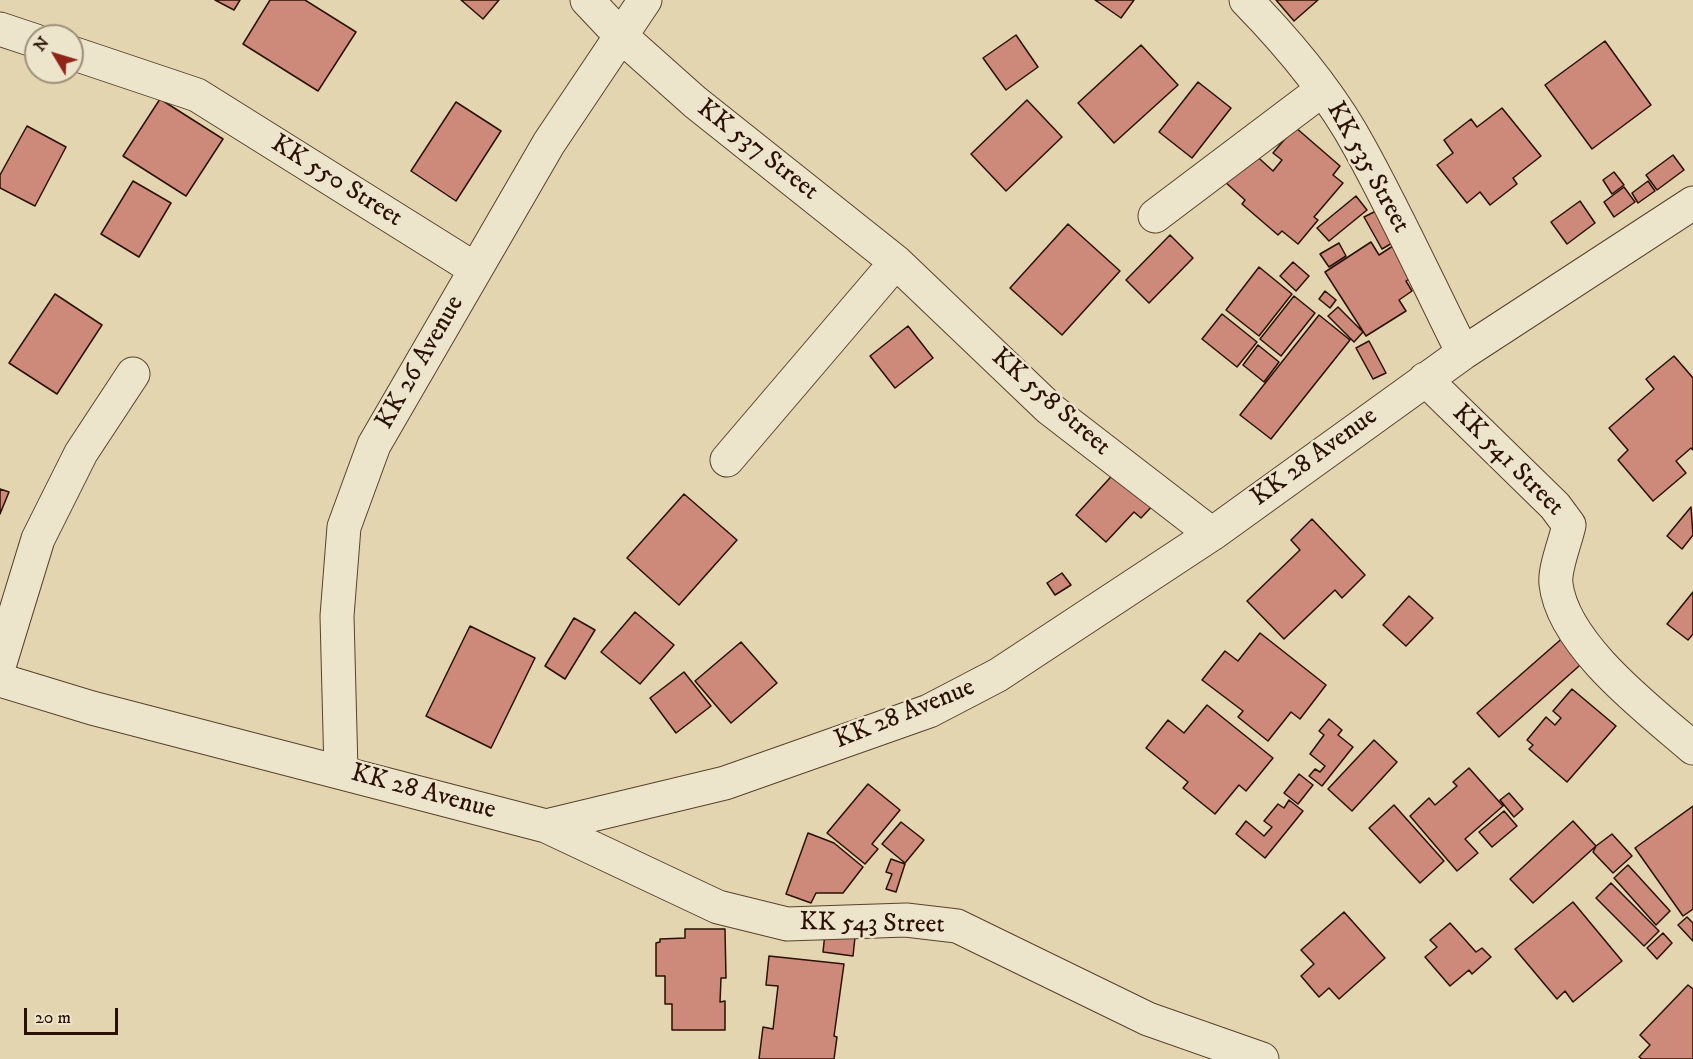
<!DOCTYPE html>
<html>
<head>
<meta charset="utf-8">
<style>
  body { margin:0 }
  #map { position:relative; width:1693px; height:1059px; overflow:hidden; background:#e3d5b0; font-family:"IM FELL DW Pica",serif }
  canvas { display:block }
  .north { position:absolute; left:24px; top:24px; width:60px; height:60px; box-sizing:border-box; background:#ede4cc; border:2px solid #9f907a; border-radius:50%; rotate:308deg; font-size:16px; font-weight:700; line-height:24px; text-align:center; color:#2a1100 }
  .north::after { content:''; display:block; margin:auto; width:21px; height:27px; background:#8f2418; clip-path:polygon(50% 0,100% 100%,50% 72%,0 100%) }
  .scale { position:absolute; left:24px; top:1008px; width:94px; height:27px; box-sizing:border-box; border:3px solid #2a1100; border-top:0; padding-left:8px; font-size:18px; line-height:21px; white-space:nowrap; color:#2a1100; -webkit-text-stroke:4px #ede4cc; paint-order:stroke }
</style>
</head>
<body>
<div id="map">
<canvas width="1693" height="1059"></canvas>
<div class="north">N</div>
<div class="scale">20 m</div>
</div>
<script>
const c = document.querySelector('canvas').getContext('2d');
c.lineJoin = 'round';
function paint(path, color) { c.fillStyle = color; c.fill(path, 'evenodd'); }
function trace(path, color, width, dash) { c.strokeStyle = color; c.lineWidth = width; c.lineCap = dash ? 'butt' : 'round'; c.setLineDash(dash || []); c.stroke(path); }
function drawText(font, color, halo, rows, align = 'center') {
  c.font = font + ' "IM FELL DW Pica",serif'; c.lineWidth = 5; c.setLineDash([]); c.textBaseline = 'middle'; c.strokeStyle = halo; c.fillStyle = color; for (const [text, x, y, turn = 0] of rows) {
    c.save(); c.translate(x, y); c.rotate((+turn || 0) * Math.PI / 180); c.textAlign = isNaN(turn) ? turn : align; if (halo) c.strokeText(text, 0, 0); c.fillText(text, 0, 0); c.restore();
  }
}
const building = new Path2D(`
  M 215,0 L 240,0 L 234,10 Z
  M 270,0 L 305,0 L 356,32 L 318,91 L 243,44 Z
  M 461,0 L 499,0 L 483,19 Z
  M 1095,0 L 1134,0 L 1121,18 Z
  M 1276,0 L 1318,0 L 1294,21 Z
  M 1016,35 L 1038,67 L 1006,90 L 983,58 Z
  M 1605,41 L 1651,105 L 1592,149 L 1545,85 Z
  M 1141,45 L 1178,85 L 1114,143 L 1078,103 Z
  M 1198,82 L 1231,108 L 1192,158 L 1159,132 Z
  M 160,99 L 223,139 L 186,196 L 123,156 Z
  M 1027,100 L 1062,137 L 1006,191 L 971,154 Z
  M 456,102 L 501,131 L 456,201 L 411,171 Z
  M 1502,108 L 1541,156 L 1513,178 L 1517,184 L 1490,205 L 1480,192 L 1467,203 L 1437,165 L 1453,153 L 1444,140 L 1471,119 L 1477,127 Z
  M 27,126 L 66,147 L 35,206 L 0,188 L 0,175 Z
  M 1295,127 L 1340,166 L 1333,175 L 1343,183 L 1314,217 L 1318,220 L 1298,244 L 1282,231 L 1278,235 L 1242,204 L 1245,200 L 1224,181 L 1250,150 L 1273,171 L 1282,160 L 1273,153 Z
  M 1673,155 L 1684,170 L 1657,190 L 1646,175 Z
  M 1614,172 L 1624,185 L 1612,194 L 1603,180 Z
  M 133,181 L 171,203 L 139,257 L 101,234 Z
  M 1648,181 L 1655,191 L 1638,203 L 1632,193 Z
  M 1624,187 L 1635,202 L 1614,217 L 1604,202 Z
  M 1356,196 L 1367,210 L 1329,241 L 1317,228 Z
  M 1580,201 L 1595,223 L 1567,244 L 1551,222 Z
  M 1382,208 L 1399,239 L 1382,249 L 1364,217 Z
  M 1068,224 L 1120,271 L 1062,335 L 1010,288 Z
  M 1170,235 L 1193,258 L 1149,303 L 1126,280 Z
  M 1371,242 L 1379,255 L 1396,244 L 1415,275 L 1406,281 L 1412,291 L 1399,300 L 1406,311 L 1366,336 L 1325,272 Z
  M 1339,243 L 1346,256 L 1329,267 L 1320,254 Z
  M 1293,262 L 1309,276 L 1296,291 L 1280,276 Z
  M 1259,267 L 1292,294 L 1259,336 L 1226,310 Z
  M 1325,291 L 1336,300 L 1330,308 L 1319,299 Z
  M 55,294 L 102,325 L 57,394 L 9,363 Z
  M 1294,296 L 1315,313 L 1281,356 L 1260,339 Z
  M 1338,307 L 1363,332 L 1354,342 L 1328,316 Z
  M 1222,314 L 1257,342 L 1237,367 L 1202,339 Z
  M 1319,315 L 1350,340 L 1271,439 L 1240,415 Z
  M 908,326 L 933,358 L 895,388 L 870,356 Z
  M 1369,341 L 1386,373 L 1373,379 L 1356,348 Z
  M 1258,345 L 1279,362 L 1264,382 L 1243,365 Z
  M 1674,356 L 1693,378 L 1693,450 L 1691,448 L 1676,461 L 1686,473 L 1653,501 L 1618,460 L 1628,450 L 1609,428 L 1654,389 L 1646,379 Z
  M 1119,468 L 1156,502 L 1141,518 L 1134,512 L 1106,542 L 1076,515 Z
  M 0,489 L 9,492 L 0,514 Z
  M 684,494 L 737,540 L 679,605 L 627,558 Z
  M 1691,507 L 1693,535 L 1682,549 L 1667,536 Z
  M 1312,519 L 1365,575 L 1342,598 L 1335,590 L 1284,639 L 1247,601 L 1300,550 L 1291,540 Z
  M 1062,573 L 1071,585 L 1055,595 L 1047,583 Z
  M 1693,592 L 1693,634 L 1688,640 L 1667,624 Z
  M 1409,596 L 1433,618 L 1406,646 L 1383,625 Z
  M 635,612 L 674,645 L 640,684 L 601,652 Z
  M 574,618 L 595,630 L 565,679 L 545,666 Z
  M 470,626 L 535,658 L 491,748 L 426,716 Z
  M 1260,633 L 1326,685 L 1300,719 L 1291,712 L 1268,741 L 1238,717 L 1243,711 L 1202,680 L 1225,651 L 1238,661 Z
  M 1566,635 L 1587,659 L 1499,737 L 1477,713 Z
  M 741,642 L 777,683 L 731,723 L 695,681 Z
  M 684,672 L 711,706 L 676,733 L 650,698 Z
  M 1572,689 L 1616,726 L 1567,782 L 1529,749 L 1533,745 L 1527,740 L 1546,717 L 1555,725 L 1561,718 L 1553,711 Z
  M 1207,705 L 1273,758 L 1246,791 L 1239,785 L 1215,814 L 1183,788 L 1188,782 L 1146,748 L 1168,720 L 1184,733 Z
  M 1329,719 L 1342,730 L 1338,735 L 1353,747 L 1322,786 L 1309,776 L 1315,769 L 1320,772 L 1325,766 L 1310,754 L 1324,735 L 1319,731 Z
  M 1374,740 L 1397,762 L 1352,811 L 1328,789 Z
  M 1469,768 L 1503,806 L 1465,839 L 1478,853 L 1457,871 L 1410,816 L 1429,798 L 1435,805 L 1457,786 L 1453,782 Z
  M 1299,774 L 1313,785 L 1298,804 L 1284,793 Z
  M 868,784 L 900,810 L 872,844 L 878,849 L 865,864 L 827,833 Z
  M 1509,793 L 1523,809 L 1514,817 L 1500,800 Z
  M 1289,800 L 1303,811 L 1265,858 L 1236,834 L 1246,821 L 1264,836 L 1272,827 L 1264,821 L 1278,804 L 1284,808 Z
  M 1394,805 L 1444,861 L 1420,883 L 1369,828 Z
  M 1693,806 L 1693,909 L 1683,916 L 1635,848 Z
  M 1504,811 L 1517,826 L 1492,847 L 1479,832 Z
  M 1573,821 L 1596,846 L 1533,903 L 1510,879 Z
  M 901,822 L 924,840 L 905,863 L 882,844 Z
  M 808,833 L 834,843 L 863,867 L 843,893 L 816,893 L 811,903 L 786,894 Z
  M 1612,834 L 1632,856 L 1613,873 L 1593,852 L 1596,846 Z
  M 891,859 L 905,864 L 896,892 L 886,889 L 892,874 L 886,872 Z
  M 1628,865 L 1670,911 L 1656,925 L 1614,878 Z
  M 1611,883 L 1659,931 L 1644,946 L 1596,898 Z
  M 1573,902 L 1622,961 L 1573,1002 L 1565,991 L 1557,999 L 1515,949 Z
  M 1344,912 L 1385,958 L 1339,999 L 1329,988 L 1319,997 L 1301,976 L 1314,964 L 1301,950 Z
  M 1687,917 L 1693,923 L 1693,941 L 1678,925 Z
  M 1450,923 L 1476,952 L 1482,948 L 1491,957 L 1472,974 L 1469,970 L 1450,986 L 1425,957 L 1437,947 L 1430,940 Z
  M 685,929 L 725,929 L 726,978 L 721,978 L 720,1002 L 725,1001 L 725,1030 L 672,1030 L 672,1004 L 665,1004 L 665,976 L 656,976 L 656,943 L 660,942 L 660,939 L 685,938 Z
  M 825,933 L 855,937 L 853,956 L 823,952 Z
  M 1663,933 L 1672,943 L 1657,959 L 1647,948 Z
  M 769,956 L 844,964 L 834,1036 L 837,1037 L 834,1059 L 759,1059 L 763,1027 L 773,1029 L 778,986 L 766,985 Z
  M 1688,985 L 1693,989 L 1693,1059 L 1642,1059 L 1639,1057 L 1650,1045 L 1640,1035 Z`);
const minor = new Path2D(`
  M 587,0 L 621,36 L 695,102 L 896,262 L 1050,409 L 1212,534
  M 1246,0 C 1289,44 1331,94 1360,148 C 1397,215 1429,285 1463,353
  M 0,29 L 36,41
  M 72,53 L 197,95 L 475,269
  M 1155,216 L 1322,90
  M 1425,379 L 1555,506 L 1569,525 C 1566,540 1554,569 1556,584 C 1563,645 1648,709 1693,748
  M 727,460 L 896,262
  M 0,663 L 38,539 L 81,453 L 133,374
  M 0,680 L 92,708 L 546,826 L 725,783 L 929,711 L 998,675 L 1212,534 L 1463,353 L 1693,203
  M 341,771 L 337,616 L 344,527 L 374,445 L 549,143 L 645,0
  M 546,826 L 718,907 L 787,924 L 906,920 L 957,926 L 1148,1019 L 1262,1059`);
const streetNames = [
  ["KK 537 Street",757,151,38],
  ["KK 535 Street",1367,168,61],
  ["KK 550 Street",336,182,32],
  ["KK 26 Avenue",421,363,-60],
  ["KK 558 Street",1050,403,41],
  ["KK 28 Avenue",1315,458,-36],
  ["KK 541 Street",1507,461,45],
  ["KK 28 Avenue",905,715,-22],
  ["KK 28 Avenue",423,793,15],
  ["KK 543 Street",872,925,1]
];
paint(building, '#cd8979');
trace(building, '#2a1100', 1.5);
trace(minor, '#58422c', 35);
trace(minor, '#ede4cc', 33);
drawText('26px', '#2a1100', '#ede4cc', streetNames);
</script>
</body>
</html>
